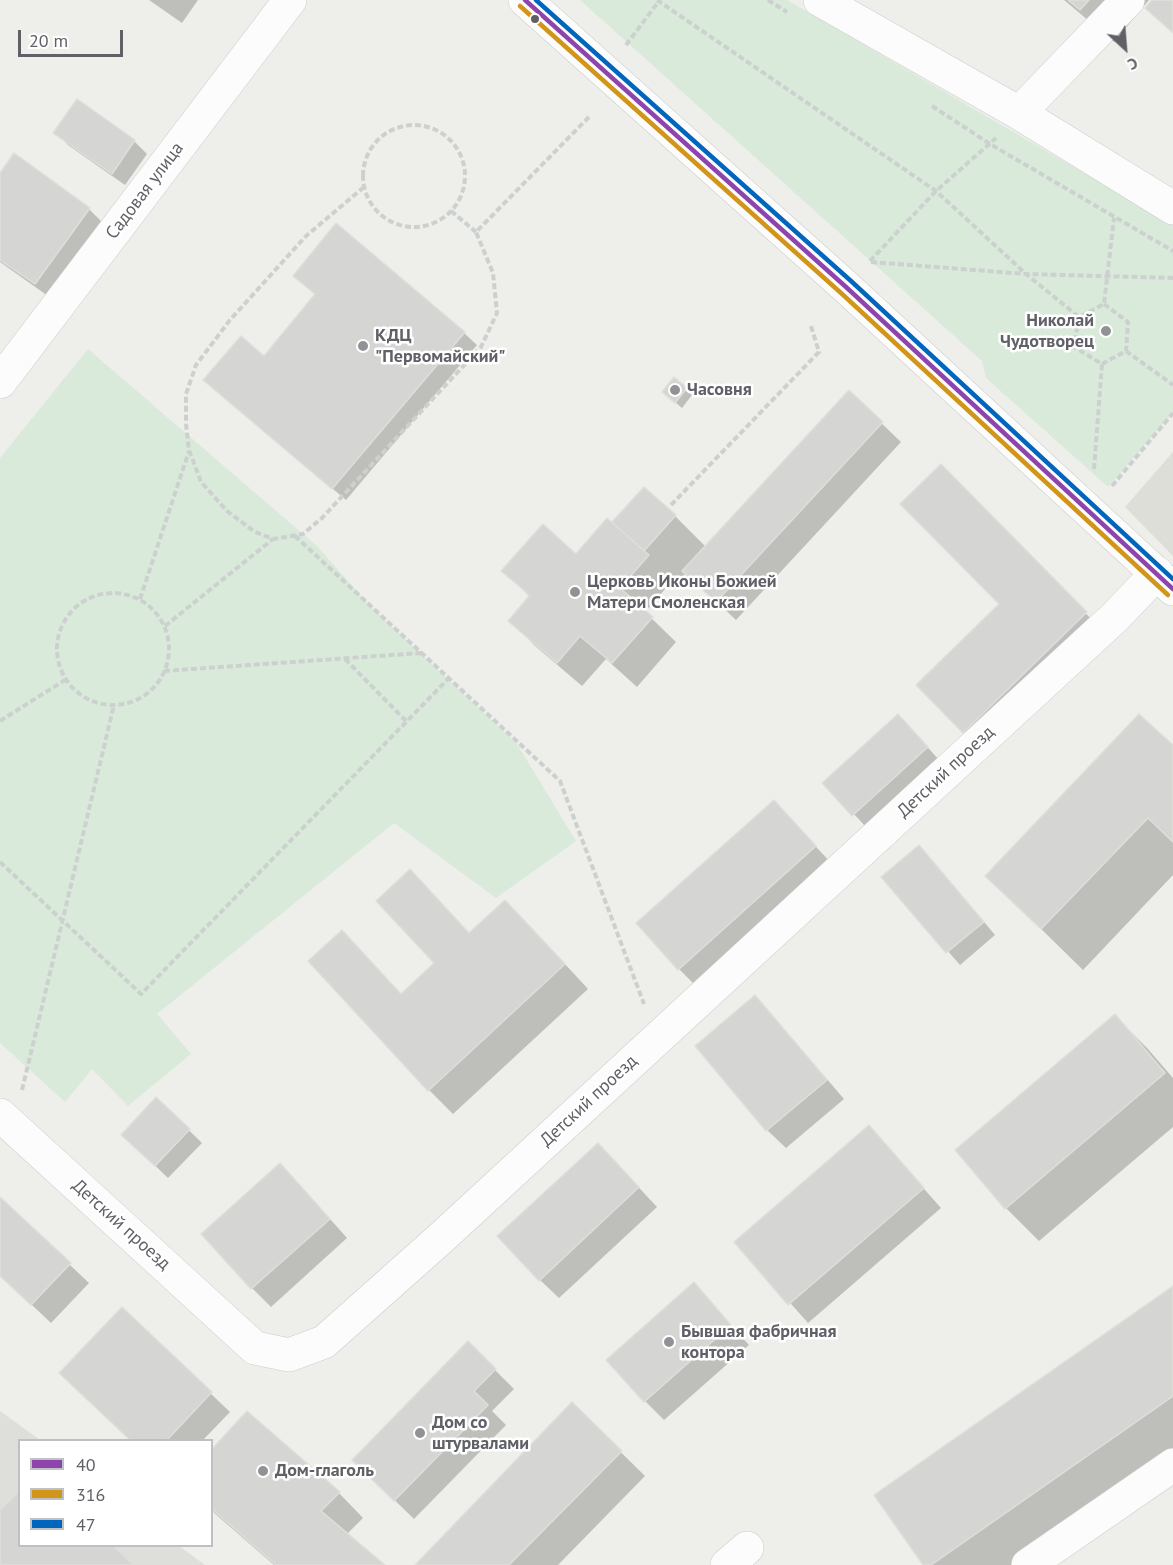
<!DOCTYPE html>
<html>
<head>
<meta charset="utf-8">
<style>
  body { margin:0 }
  #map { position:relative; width:1173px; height:1565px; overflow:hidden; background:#eeeeea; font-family:"PT Sans",sans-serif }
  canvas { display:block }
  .legend { position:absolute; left:18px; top:1439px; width:195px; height:108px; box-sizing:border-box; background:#fff; border:2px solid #bfc0c2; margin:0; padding:8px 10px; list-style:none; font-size:18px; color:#5f6167 }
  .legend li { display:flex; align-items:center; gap:12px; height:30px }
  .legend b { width:30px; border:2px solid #bfc0c2 }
  .north { position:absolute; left:1095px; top:18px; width:60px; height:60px; -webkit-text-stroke:4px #fff; paint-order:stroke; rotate:154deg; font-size:16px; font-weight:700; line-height:24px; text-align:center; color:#5f6167 }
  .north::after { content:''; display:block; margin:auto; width:21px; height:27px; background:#5f6167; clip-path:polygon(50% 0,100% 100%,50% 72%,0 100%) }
  .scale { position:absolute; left:18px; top:30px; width:105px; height:27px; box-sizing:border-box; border:3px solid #5f6167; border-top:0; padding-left:8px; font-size:18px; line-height:21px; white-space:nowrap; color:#5f6167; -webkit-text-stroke:4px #fff; paint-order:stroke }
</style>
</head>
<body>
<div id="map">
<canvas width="1173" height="1565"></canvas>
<ul class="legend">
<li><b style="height:8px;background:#8e44ad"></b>40</li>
<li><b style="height:8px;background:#d1951a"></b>316</li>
<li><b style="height:8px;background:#0065bd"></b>47</li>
</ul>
<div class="north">С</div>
<div class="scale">20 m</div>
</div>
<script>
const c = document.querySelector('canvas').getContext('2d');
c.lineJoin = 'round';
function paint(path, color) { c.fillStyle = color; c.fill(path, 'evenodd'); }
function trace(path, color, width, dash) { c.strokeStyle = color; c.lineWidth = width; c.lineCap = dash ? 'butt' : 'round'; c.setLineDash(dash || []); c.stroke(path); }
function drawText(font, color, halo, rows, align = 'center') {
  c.font = font + ' "PT Sans",sans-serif'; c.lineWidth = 5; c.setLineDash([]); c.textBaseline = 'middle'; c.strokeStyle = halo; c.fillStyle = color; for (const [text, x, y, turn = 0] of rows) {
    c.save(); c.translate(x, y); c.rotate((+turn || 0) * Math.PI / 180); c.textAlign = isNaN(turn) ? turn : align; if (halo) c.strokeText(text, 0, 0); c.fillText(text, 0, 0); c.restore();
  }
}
const industrial = new Path2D(`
  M 0,1411 L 40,1440 L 20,1440 L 20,1546 L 179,1546 L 205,1565 L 0,1565 Z`);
const education = new Path2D(`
  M 1173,452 L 1173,556 L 1125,507 Z`);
const green = new Path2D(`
  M 580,0 L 787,0 L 1173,225 L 1173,412 L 1108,487 L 986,378 L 982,361 Z
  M 88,349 L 317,546 L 370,606 L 517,744 L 576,841 L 496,898 L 394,823 L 157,1014 L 191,1054 L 128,1106 L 92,1069 L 65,1102 L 0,1043 L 0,458 Z`);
const shadow = new Path2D(`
  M 149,0 L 198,0 L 182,23 Z
  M 1064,0 L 1149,0 L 1114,42 Z
  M 77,101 L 134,141 L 147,154 L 125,185 L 68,145 L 55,132 Z
  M 0,175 L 89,209 L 102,222 L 48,296 L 0,262 Z
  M 295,275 L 464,333 L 477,345 L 346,500 L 205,380 L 264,358 L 316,296 Z
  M 686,389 L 692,395 L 682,408 L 670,398 Z
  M 849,392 L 901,442 L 736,620 L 686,573 L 678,583 L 674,579 L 645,612 L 676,642 L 637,687 L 606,659 L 582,686 L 534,645 L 510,620 L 530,597 L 504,571 L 576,556 L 620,528 L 675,516 L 706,547 Z
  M 940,466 L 1110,638 L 989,756 L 918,685 L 1001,604 Z
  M 911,729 L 940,761 L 866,827 L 825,783 Z
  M 1173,747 L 1173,875 L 1083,970 L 987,876 Z
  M 774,802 L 834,866 L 698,988 L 679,969 Z
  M 932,860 L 995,935 L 960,965 L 883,877 Z
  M 530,926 L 588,989 L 453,1114 L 429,1090 L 366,957 L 402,995 L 470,934 Z
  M 755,997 L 773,1016 L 844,1099 L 786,1148 L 767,1130 Z
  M 1115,1016 L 1148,1049 L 1173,1078 L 1173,1127 L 1039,1241 L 1006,1208 Z
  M 157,1099 L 202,1143 L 168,1178 L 136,1147 Z
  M 869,1127 L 941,1208 L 808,1323 L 736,1242 Z
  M 617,1164 L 657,1207 L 559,1298 L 540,1280 Z
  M 299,1184 L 347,1238 L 271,1307 L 252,1288 Z
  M 0,1199 L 89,1283 L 51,1323 L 0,1275 Z
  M 694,1285 L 749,1345 L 664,1420 L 645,1401 Z
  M 1173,1288 L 1173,1452 L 1011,1565 L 925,1565 Z
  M 122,1309 L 230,1412 L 203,1440 L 131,1440 L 80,1392 Z
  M 468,1343 L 514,1389 L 492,1411 L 506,1425 L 414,1519 L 373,1479 Z
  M 572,1404 L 645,1476 L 558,1565 L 417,1565 Z
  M 247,1413 L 339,1493 L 363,1518 L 347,1534 L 383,1565 L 274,1565 L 212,1511 L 212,1452 Z
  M 0,1512 L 20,1546 L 112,1546 L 132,1565 L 0,1565 Z`);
const building = new Path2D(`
  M 1068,0 L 1089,0 L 1080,10 Z
  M 1152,0 L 1173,0 L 1173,33 L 1145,8 Z
  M 77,99 L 135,140 L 112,174 L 53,133 Z
  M 14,153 L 90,208 L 35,284 L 0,260 L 0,173 Z
  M 336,223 L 465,332 L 332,489 L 203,380 L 241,336 L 264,356 L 315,294 L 293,276 Z
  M 674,377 L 687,388 L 675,403 L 662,392 Z
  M 849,390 L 883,422 L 716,602 L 682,571 Z
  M 941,464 L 1087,612 L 963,733 L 916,685 L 999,604 L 900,504 Z
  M 644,487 L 676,515 L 644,551 L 612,522 Z
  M 607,518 L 649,555 L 620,588 L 653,617 L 612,663 L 580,636 L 557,663 L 508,621 L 530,595 L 501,571 L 543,524 L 576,554 Z
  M 898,714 L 928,747 L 852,816 L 822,783 Z
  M 1139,714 L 1173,745 L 1173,842 L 1148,818 L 1041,929 L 985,876 Z
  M 774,800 L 816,846 L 678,970 L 636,923 Z
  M 919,845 L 984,922 L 946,953 L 881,877 Z
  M 410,869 L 469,933 L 505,900 L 565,964 L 428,1091 L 308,961 L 342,930 L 401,994 L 434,963 L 376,901 Z
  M 755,995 L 827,1080 L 766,1131 L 695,1046 Z
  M 1115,1014 L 1165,1073 L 1005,1209 L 955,1150 Z
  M 156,1097 L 190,1129 L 155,1166 L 121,1135 Z
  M 869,1125 L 924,1188 L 788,1305 L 734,1242 Z
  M 598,1143 L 639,1187 L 539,1281 L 497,1236 Z
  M 280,1163 L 330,1219 L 251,1289 L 201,1234 Z
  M 0,1197 L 71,1263 L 31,1305 L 0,1276 Z
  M 694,1282 L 731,1325 L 644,1402 L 606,1360 Z
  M 1173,1286 L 1173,1396 L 931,1565 L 923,1565 L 874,1495 Z
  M 122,1307 L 212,1392 L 167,1440 L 130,1440 L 59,1373 Z
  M 468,1341 L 496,1369 L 474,1391 L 488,1405 L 394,1501 L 352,1460 Z
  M 572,1402 L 622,1451 L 509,1565 L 415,1565 Z
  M 247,1411 L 340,1492 L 321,1511 L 385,1565 L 276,1565 L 212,1509 L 212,1449 Z
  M 20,1491 L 20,1546 L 114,1546 L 133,1565 L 0,1565 L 0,1510 Z`);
const path = new Path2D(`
  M 657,0 L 936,191 L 1026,274 L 1079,317
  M 768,0 L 787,12
  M 626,45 L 659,1
  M 932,106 L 990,144 L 1173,251
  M363 176a51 51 0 1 1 102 0a51 51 0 1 1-102 0Z
  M 364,187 L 306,236 L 230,320 L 196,365 L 186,394 L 186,424 L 189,450 L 201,482 L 227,511 L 255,532 L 274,539 L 303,534 L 322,518 L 481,347 L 497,313 L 493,273 L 476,232 L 589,117
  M 451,211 L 476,232
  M 870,261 L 936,191 L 996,138
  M 871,262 L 1026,274 L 1173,278
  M 1104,304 L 1128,322 L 1126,351
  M 1102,364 L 1126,351 L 1173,385
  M 1094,469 L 1102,364 L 1074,347 L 1079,317 L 1104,304 L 1114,218
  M 1112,486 L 1173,413
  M 671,505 L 819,352 L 811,326
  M 295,536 L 560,781 L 644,1004
  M57 649a56 56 0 1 1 112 0a56 56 0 1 1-112 0Z
  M 140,599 L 189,451
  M 165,626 L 273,539
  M 345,659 L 407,722
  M 164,671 L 421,653
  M 0,721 L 65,680
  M 0,862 L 141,994 L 449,678
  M 22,1090 L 114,705`);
const minor = new Path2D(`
  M 525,0 L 846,287 L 1173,589
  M 820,0 L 1019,113 L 1173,208
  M 1019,113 L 1128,0
  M 0,382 L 290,0
  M 0,1115 L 255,1348 L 289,1355 L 324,1342 L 441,1238 L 1115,617 L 1157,573
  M 727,1565 L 747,1548
  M 1028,1565 L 1173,1465`);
const bus1 = new Path2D(`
  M 525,0 L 846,287 L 1173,589`);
const bus2 = new Path2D(`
  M 520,6 L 841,293 L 1168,595`);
const bus3 = new Path2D(`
  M 536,0 L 851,281 L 1173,579`);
const markers = [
  [535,19,5,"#5f6167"],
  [1106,331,6,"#919295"],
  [363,346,6,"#919295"],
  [675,390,6,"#919295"],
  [575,592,6,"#919295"],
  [669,1342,6,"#919295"],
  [420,1433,6,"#919295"],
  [263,1471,6,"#919295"]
];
const streetNames = [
  ["Садовая улица",145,191,-53],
  ["Детский проезд",946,772,-43],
  ["Детский проезд",589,1101,-43],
  ["Детский проезд",121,1225,42]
];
const poiNames = [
  ["Николай",1094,321,"right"],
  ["Чудотворец",1094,342,"right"],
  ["КДЦ",375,336],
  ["\"Первомайский\"",375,357],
  ["Часовня",687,390],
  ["Церковь Иконы Божией",587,582],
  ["Матери Смоленская",587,603],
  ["Бывшая фабричная",681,1332],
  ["контора",681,1353],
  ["Дом со",432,1423],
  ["штурвалами",432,1444],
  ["Дом-глаголь",275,1471]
];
paint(industrial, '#dededa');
paint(education, '#deded9');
paint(green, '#d9eada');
paint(shadow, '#0003');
paint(building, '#d5d5d3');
trace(building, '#dededa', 1.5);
trace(minor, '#cbcccc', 34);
trace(path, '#ccd0cf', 4, [6, 3]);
trace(minor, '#fcfcfc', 33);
trace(bus1, '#8e44ad', 4.5);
trace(bus2, '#d1951a', 4.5);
trace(bus3, '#0065bd', 4.5);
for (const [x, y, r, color] of markers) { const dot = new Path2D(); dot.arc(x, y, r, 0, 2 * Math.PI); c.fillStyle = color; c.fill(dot); trace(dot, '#fff', 2); }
drawText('18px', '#5f6167', '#fff', streetNames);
drawText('bold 18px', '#5f6167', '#fff', poiNames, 'left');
</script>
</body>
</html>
